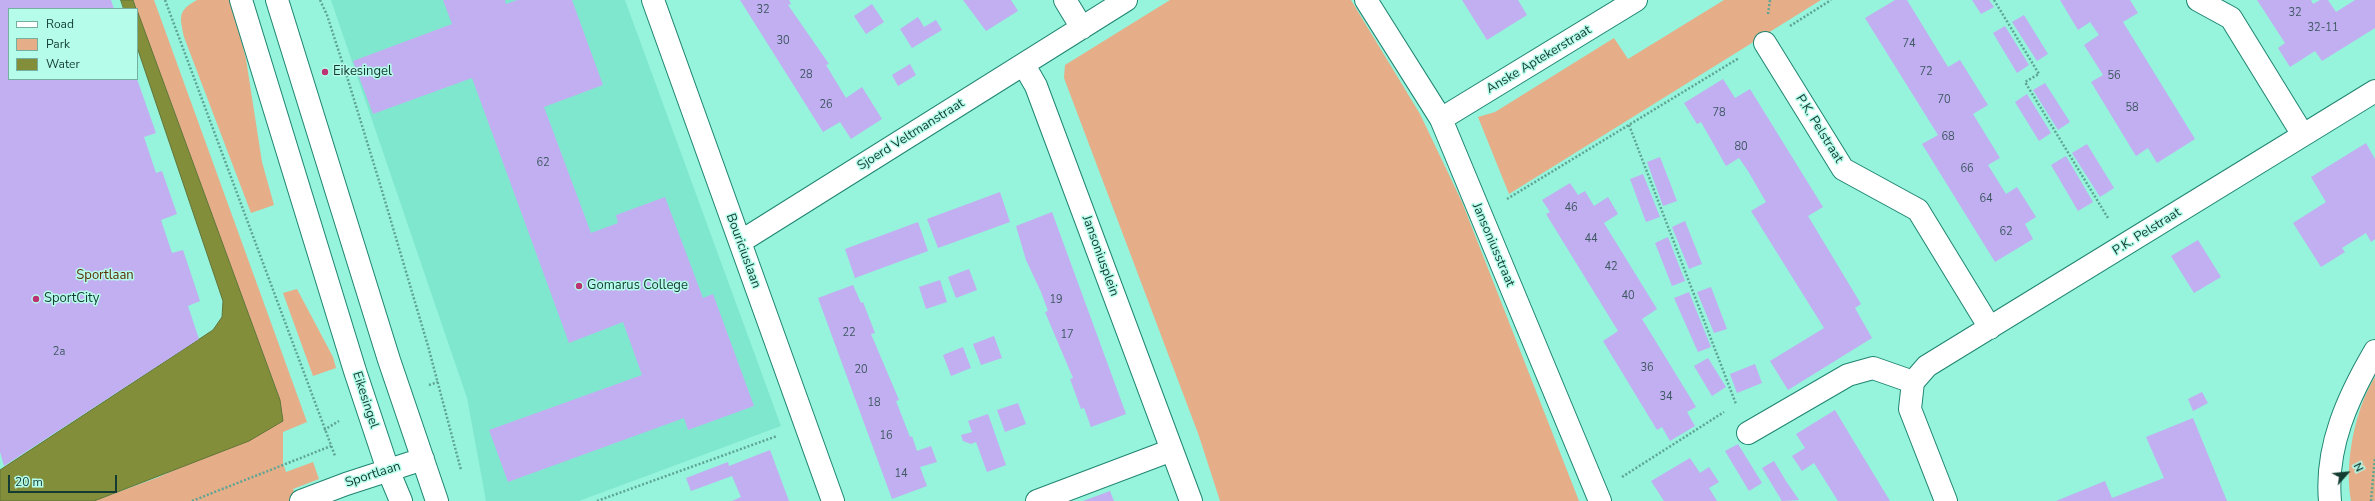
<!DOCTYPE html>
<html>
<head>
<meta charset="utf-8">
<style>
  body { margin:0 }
  #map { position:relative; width:2375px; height:501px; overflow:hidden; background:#96f3dc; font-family:"Nunito Sans",sans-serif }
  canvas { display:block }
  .legend { position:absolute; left:8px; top:8px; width:130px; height:72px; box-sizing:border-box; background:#b5fdea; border:1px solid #74afa0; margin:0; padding:5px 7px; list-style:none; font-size:12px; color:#133b32 }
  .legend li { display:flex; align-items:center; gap:8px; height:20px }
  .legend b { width:20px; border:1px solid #74afa0 }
  .north { position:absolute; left:2327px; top:453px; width:40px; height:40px; -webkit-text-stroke:3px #b5fdea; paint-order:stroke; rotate:63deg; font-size:11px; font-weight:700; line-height:16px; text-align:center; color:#133b32 }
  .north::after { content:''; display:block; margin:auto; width:14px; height:18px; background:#133b32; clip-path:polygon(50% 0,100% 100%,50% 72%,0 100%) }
  .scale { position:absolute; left:8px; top:475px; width:109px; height:18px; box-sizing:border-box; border:2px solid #133b32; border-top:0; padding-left:5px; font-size:12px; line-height:14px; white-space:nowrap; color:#133b32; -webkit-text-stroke:3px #b5fdea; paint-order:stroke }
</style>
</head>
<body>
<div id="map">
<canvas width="2375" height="501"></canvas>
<ul class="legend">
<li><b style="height:5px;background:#fff"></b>Road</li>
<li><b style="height:11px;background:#e5ae88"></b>Park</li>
<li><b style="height:11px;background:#828e3a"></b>Water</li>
</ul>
<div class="north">N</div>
<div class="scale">20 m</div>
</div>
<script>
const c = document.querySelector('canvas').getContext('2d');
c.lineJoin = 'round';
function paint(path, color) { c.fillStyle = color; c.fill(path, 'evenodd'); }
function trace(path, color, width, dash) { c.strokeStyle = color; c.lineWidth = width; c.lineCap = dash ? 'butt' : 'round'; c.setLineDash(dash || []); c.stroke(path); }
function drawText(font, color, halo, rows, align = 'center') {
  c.font = font + ' "Nunito Sans",sans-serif'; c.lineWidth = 3; c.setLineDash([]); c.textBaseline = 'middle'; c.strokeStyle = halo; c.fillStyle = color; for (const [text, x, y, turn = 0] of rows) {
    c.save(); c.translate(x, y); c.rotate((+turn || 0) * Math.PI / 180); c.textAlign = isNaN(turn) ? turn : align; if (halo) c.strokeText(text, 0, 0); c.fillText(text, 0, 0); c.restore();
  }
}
const built = new Path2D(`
  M 331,0 L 625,0 L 781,426 L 579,501 L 486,501 L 467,398 Z`);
const green = new Path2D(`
  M 133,0 L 154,0 L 307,422 L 283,432 L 283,463 L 286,472 L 313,462 L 319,479 L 293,489 L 297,501 L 94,501 L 159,477 L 283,421 L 280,400 Z
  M 197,0 L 231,0 L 246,59 L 262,162 L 274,205 L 251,213 L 184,37 C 180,17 177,11 197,0 Z
  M 1170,0 L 1351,0 L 1420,114 L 1462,202 L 1579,501 L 1220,501 L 1199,436 L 1064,78 L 1065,65 Z
  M 1724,0 L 1821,0 L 1509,194 L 1478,117 L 1495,112 L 1614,38 L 1628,59 Z
  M 297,289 L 333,357 L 336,368 L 313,376 L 283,293 Z
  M 2375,377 L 2375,501 L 2351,501 C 2344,463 2355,409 2375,377 Z`);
const water = new Path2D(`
  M 121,0 L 133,0 L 136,9 L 124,9 Z
  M 137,10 L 280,400 L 283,421 L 249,441 L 94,501 L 0,501 L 0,470 L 213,330 L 222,317 L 223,301 L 137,47 Z`);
const building = new Path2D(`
  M 0,0 L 111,0 L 114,9 L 9,9 L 9,79 L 137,79 L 156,133 L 144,137 L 156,173 L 162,171 L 177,214 L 161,220 L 172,253 L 183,250 L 200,301 L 188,306 L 199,339 L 4,466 L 0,452 Z
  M 443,0 L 505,0 L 506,4 L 517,0 L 572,0 L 603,85 L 544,107 L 591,233 L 618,223 L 616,215 L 665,197 L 703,298 L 713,294 L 754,406 L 688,430 L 684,418 L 508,482 L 489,430 L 642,375 L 623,322 L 569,343 L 472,78 L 373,114 L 353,61 L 452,24 Z
  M 740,0 L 789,0 L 791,4 L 788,5 L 829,64 L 826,65 L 846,98 L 862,87 L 882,119 L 851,139 L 840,122 L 823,132 Z
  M 963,0 L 1011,0 L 1018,11 L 986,31 Z
  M 1462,0 L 1518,0 L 1527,15 L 1487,40 Z
  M 1895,0 L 1907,0 L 1948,67 L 1960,60 L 1988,105 L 1973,114 L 2000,158 L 1988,165 L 2006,194 L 2017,187 L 2036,217 L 2025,224 L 2033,239 L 1995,262 L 1922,144 L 1938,135 L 1865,18 Z
  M 1972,0 L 1989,0 L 1994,7 L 1981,14 Z
  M 2060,0 L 2130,0 L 2138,13 L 2123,22 L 2195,139 L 2157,163 L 2148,148 L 2136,156 L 2091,82 L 2103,75 L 2084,45 L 2099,35 L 2090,22 L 2078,30 Z
  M 2257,0 L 2311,0 L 2313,4 L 2320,0 L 2328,0 L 2336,12 L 2355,0 L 2375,0 L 2375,28 L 2322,61 L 2315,51 L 2290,67 L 2278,48 L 2285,43 Z
  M 872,4 L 884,22 L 866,34 L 854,16 Z
  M 2024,15 L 2048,54 L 2037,61 L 2012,22 Z
  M 918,17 L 924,27 L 936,20 L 942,30 L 912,48 L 900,29 Z
  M 2005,26 L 2029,65 L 2017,73 L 1993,33 Z
  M 910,64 L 916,75 L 898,86 L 892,75 Z
  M 1723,79 L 1735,98 L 1750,89 L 1823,207 L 1808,216 L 1861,304 L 1855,308 L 1872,338 L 1788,390 L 1770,361 L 1824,328 L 1751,211 L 1766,202 L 1748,171 L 1739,158 L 1726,166 L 1701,122 L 1697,124 L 1684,103 Z
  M 2045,83 L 2070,122 L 2058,130 L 2033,90 Z
  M 2027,94 L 2051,133 L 2039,141 L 2015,102 Z
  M 2366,143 L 2375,159 L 2375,239 L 2371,242 L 2366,233 L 2342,248 L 2345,252 L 2321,267 L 2293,223 L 2326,202 L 2311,177 Z
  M 2087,144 L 2114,188 L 2100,197 L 2072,153 Z
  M 2066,156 L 2093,202 L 2078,211 L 2051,165 Z
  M 1660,157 L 1677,201 L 1663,206 L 1647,162 Z
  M 1643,174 L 1660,217 L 1646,222 L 1630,179 Z
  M 1570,183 L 1578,195 L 1585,191 L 1594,206 L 1608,197 L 1618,214 L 1604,223 L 1657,309 L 1642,319 L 1696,407 L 1687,412 L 1695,426 L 1670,441 L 1662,427 L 1657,430 L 1603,341 L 1618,331 L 1546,214 L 1550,212 L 1542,200 Z
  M 1000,192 L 1010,222 L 938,248 L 927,219 Z
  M 1052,212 L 1126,414 L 1091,427 L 1084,408 L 1081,409 L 1070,379 L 1073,378 L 1045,312 L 1048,311 L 1041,292 L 1026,260 L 1016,226 Z
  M 1685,221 L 1702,264 L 1689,269 L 1672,227 Z
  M 918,222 L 928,251 L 855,278 L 845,249 Z
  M 1668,237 L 1685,281 L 1672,286 L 1655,243 Z
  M 2198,240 L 2221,277 L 2194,293 L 2171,256 Z
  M 969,269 L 977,290 L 956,298 L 948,277 Z
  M 940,280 L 947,302 L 926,309 L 919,287 Z
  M 853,285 L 861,303 L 863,302 L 875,333 L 871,334 L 899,400 L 896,401 L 910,437 L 912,436 L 917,451 L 931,446 L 937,462 L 920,467 L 927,486 L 892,499 L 818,298 Z
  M 1711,287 L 1727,329 L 1714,333 L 1697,292 Z
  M 1689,292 L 1711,347 L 1698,352 L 1674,298 Z
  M 994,336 L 1002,358 L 981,365 L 973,344 Z
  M 963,347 L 971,368 L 951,376 L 943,355 Z
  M 1708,358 L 1726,387 L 1712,396 L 1694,366 Z
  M 1755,364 L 1762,383 L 1737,393 L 1730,374 Z
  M 2202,392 L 2208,403 L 2193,411 L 2188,399 Z
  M 1018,403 L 1026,424 L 1005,432 L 997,410 Z
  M 1835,410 L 1853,440 L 1890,501 L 1838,501 L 1814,463 L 1802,471 L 1792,456 L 1805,448 L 1796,434 Z
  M 988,414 L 1006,465 L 987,472 L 976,442 L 971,444 L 963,441 L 961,435 L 972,432 L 968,421 Z
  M 2193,418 L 2227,501 L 2056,501 L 2105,481 L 2112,498 L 2164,478 L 2146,437 Z
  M 1738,444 L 1762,483 L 1749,491 L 1725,451 Z
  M 770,450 L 789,501 L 732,501 L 741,497 L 732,476 L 691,491 L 686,478 L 728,462 L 729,466 Z
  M 1690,458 L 1700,473 L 1709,467 L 1719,482 L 1709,488 L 1717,501 L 1664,501 L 1651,481 Z
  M 1774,461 L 1786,481 L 1799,500 L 1782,501 L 1762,468 Z
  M 1110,491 L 1114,501 L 1083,501 Z`);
const path = new Path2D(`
  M 165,0 L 335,456
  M 320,0 L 327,15 L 348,80 L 380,184 L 428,346 L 461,470
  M 1994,0 L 2039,74 L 2025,82 L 2108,218
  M 1768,14 L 1770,0
  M 1790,26 L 1831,0
  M 1629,125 L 1736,404
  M 1507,199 L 1739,58
  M 429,385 L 438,382
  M 324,430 L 339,421
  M 1622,477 L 1724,412
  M 192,501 L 331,446
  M 597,501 L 777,436
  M 2371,501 L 2375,457`);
const minor = new Path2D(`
  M 241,0 L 355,371 L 388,470 L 401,501
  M 277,0 L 389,360 L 437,501
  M 653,0 L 833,501
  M 1065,0 L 1082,28
  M 1366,0 L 1441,119 L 1600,501
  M 2198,0 L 2231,18 L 2303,135
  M 1765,43 L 1843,169 L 1918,210 L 1990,328
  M 1024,65 L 1036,86 L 1191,501
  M 1441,119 L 1636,0
  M 740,242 L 1126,0
  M 1748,433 L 1848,375 L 1873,368 L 1913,382
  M 301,501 L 346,484 L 423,459
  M 1037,501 L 1172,450
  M 1946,501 L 1910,409 L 1913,382 L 1927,366 L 2375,91
  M 2330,501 C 2325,447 2348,397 2375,351`);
const markers = [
  [325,72,4,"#bb3373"],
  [579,286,4,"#bb3373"],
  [36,299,4,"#bb3373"]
];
const numberNames = [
  ["32",763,10],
  ["32",2295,13],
  ["32-11",2323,28],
  ["30",783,41],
  ["74",1909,44],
  ["72",1926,72],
  ["28",806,75],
  ["56",2114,76],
  ["70",1944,100],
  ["26",826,105],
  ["58",2132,108],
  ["78",1719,113],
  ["68",1948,137],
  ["80",1741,147],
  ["62",543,163],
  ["66",1967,169],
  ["64",1986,199],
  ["46",1571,208],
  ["62",2006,232],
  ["44",1591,239],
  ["42",1611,267],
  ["40",1628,296],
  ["19",1056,300],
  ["22",849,333],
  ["17",1067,335],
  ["2a",59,352],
  ["36",1647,368],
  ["20",861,370],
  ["34",1666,397],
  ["18",874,403],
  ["16",886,436],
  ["14",901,474]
];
const streetNames = [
  ["Anske Aptekerstraat",1539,60,-31],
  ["P.K. Pelstraat",1819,129,58],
  ["Sjoerd Veltmanstraat",911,135,-32],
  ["P.K. Pelstraat",2147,232,-32],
  ["Jansoniusstraat",1493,245,67],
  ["Bouriciuslaan",743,251,70],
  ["Jansoniusplein",1100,256,70],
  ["Eikesingel",365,400,72],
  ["Sportlaan",373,475,-18]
];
const poiNames = [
  ["Eikesingel",333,72],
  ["Gomarus College",587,286],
  ["SportCity",44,299]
];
const parkNames = [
  ["Sportlaan",105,276]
];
paint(built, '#80e7cf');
paint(green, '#e5ae88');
paint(water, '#828e3a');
trace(water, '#617538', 1);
paint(building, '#c1aff1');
trace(minor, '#1f8571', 24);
trace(path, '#5ea493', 2.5, [2, 2]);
trace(minor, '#fff', 22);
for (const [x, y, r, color] of markers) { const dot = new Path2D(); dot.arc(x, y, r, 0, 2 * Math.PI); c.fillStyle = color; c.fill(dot); trace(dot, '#b5fdea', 1.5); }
drawText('11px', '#3e5862', null, numberNames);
drawText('13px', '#133b32', '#b5fdea', streetNames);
drawText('13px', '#133b32', '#b5fdea', poiNames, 'left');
drawText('13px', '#5b2d03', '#b5fdea', parkNames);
</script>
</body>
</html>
